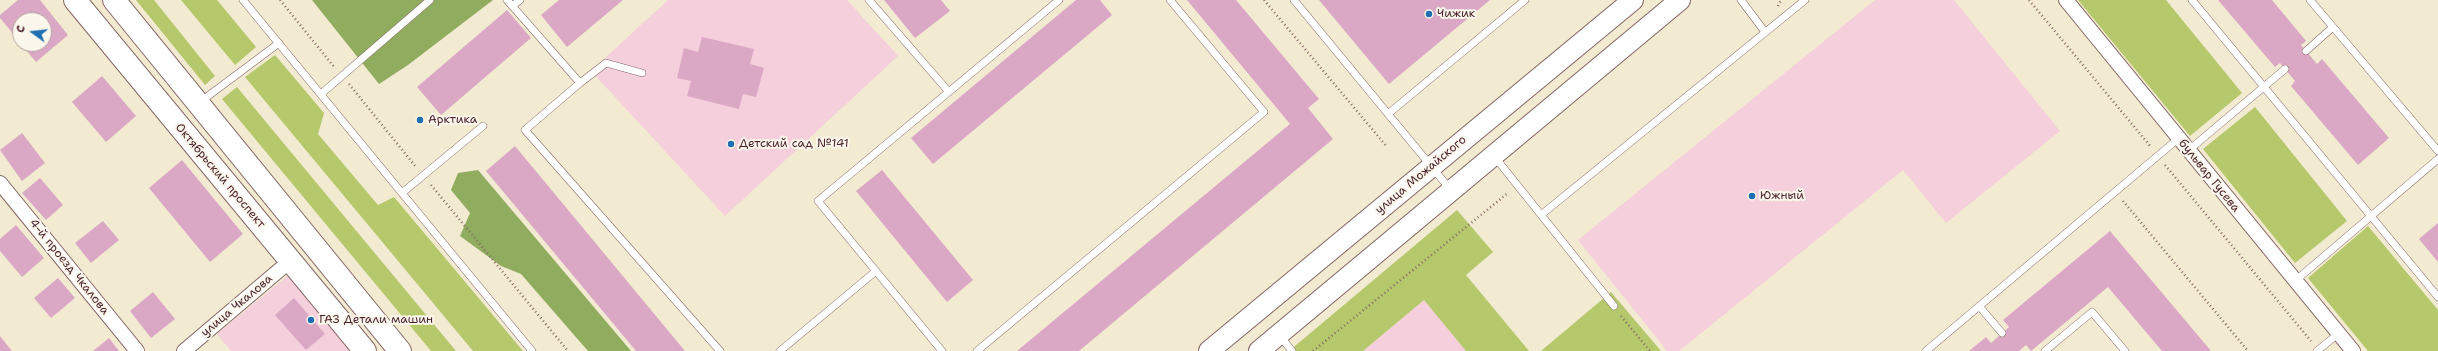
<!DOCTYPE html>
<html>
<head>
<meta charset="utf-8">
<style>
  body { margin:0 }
  #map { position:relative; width:2438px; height:351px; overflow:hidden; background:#f3ead2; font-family:"Shantell Sans",sans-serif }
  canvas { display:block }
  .north { position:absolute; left:12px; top:12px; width:40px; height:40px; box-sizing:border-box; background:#fbf7ec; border:1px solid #b4a19f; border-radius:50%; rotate:285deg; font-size:11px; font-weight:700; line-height:16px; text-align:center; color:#4a1f2b }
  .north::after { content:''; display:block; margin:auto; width:14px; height:18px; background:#1f6fb2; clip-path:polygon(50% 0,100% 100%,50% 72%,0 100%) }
</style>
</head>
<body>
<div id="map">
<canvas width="2438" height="351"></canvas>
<div class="north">С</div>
</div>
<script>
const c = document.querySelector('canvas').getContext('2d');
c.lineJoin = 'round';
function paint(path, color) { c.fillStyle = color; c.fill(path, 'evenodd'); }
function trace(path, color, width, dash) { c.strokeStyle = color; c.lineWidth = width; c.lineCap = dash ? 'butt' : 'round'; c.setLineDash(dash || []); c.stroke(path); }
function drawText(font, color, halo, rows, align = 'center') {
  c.font = font + ' "Shantell Sans",sans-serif'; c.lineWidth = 4; c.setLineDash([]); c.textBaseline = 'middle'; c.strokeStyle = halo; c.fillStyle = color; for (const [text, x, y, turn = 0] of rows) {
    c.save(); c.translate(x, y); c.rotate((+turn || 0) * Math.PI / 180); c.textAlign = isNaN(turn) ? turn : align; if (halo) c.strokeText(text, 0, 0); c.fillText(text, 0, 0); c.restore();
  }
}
const built = new Path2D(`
  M 668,0 L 847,0 L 898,56 L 725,216 L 591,71 Z
  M 1875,0 L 1954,0 L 2060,131 L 1946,223 L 1903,170 L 1679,351 L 1667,351 L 1578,240 Z
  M 290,274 L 353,351 L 231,351 L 217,334 Z
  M 1424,300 L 1466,351 L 1363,351 Z`);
const green = new Path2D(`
  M 136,0 L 154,0 L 215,76 L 205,85 Z
  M 181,0 L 217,0 L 256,47 L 235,65 Z
  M 2078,0 L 2166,0 L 2242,93 L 2190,136 Z
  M 275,55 L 324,113 L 318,134 L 378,205 L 394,197 L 523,351 L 473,351 L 245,77 Z
  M 237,87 L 456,351 L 431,351 L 222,99 Z
  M 2255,107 L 2347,221 L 2295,263 L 2203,149 Z
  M 1457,210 L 1493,252 L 1466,275 L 1529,351 L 1466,351 L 1424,300 L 1363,351 L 1289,351 Z
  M 2368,226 L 2438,310 L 2438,351 L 2368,351 L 2308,278 Z
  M 1611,292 L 1661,351 L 1541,351 Z`);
const forest = new Path2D(`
  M 312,0 L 493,0 L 408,65 L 379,84 Z
  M 478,170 L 631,351 L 588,351 L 521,274 L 501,266 L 460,236 L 470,213 L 451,190 L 458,173 Z`);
const building = new Path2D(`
  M 18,0 L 40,0 L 68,35 L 36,62 L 21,44 L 44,44 L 44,20 L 20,20 L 20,42 L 0,18 L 0,15 Z
  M 559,0 L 623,0 L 567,47 L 541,15 Z
  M 884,0 L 941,0 L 950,11 L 915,38 Z
  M 1076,0 L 1100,0 L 1112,15 L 933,164 L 911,138 Z
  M 1187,0 L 1236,0 L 1319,99 L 1308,108 L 1333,139 L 1079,351 L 1017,351 L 1290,124 Z
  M 1319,0 L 1490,0 L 1389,84 Z
  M 2218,0 L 2272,0 L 2306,41 L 2301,45 L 2317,64 L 2322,59 L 2389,138 L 2358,165 L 2291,86 L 2295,81 L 2280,63 L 2275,67 Z
  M 507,10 L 531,38 L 441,115 L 417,87 Z
  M 702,37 L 754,49 L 750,64 L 764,68 L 756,97 L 743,94 L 739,109 L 687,96 L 691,81 L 677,78 L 684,48 L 698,52 Z
  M 102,76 L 136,116 L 106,142 L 72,102 Z
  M 22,133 L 45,163 L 22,181 L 0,150 Z
  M 515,146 L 685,351 L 636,351 L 486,171 Z
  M 182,160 L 243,234 L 210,262 L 149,188 Z
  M 882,170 L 973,280 L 947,302 L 856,191 Z
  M 40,178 L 63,205 L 46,220 L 22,193 Z
  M 103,221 L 119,240 L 91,263 L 75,243 Z
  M 2438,223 L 2438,262 L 2419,239 Z
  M 16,225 L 44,258 L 22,277 L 0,251 L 0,239 Z
  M 2110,231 L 2211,351 L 2162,351 L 2108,287 L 2031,351 L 2026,345 L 2019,351 L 1969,351 L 1986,337 L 1991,343 L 2009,327 L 2003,320 Z
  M 58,278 L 75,298 L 51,318 L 34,298 Z
  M 153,292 L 175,319 L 151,338 L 130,311 Z
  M 294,298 L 325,334 L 306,350 L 275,315 Z
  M 0,336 L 12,351 L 0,351 Z
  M 109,338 L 119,351 L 93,351 Z`);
const path = new Path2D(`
  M 280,0 L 335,68
  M 1264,0 L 1387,147
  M 2029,0 L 2151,147
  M 1778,6 L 1781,0
  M 349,84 L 416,167
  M 2165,165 L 2311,341
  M 431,185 L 568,351
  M 2123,201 L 2248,351
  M 1621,316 L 1650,351
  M 1313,351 L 1508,193`);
const lane = new Path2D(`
  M 243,0 L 532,351
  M 507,0 L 580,83 L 525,130 L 720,351
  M 869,0 L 949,92
  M 1294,0 L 1450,189
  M 1741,0 L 1765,32
  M 2192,0 L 2438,297
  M 2310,0 L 2333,27
  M 512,6 L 520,0
  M 2306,51 L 2333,27 L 2438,151
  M 580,83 L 606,63 L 642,73
  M 321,94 L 430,0
  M 200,102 L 279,43
  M 1388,114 L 1525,0
  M 2189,150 L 2285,69
  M 1494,156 L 1614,306
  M 402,193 L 483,126
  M 1541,215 L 1805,0
  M 2295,281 L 2438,159
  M 1979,306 L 2002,333
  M 1279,335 L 1292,351
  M 780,351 L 876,271
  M 942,351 L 818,201 L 1059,0
  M 977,351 L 1264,112 L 1170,0
  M 1926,351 L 2179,138
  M 2045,351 L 2092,312 L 2125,351
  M 2317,351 L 2338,334`);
const street = new Path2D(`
  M 2066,0 L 2353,351
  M 0,183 L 137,351
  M 184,351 L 290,261`);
const secondary = new Path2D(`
  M 1209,351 L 1633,0
  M 1259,351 L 1680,0`);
const primary = new Path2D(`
  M 75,0 L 365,351
  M 114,0 L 400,351`);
const markers = [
  [1429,14,4,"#1f6fb2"],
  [420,120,4,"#1f6fb2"],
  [731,144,4,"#1f6fb2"],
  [1752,196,4,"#1f6fb2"],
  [311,320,4,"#1f6fb2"]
];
const poiNames = [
  ["Чижик",1437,14],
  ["Арктика",428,120],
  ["Детский сад №141",739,144],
  ["Южный",1760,196],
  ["ГАЗ Детали машин",319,320]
];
const streetNames = [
  ["улица Можайского",1421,175,-40],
  ["Октябрьский проспект",220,176,50],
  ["бульвар Гусева",2209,176,51],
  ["4-й проезд Чкалова",69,267,51],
  ["улица Чкалова",237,306,-40]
];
paint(built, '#f5cfdb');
paint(green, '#b5c86b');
paint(forest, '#90ac5f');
paint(building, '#daa8c5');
trace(lane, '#856665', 8);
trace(street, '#856665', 16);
trace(secondary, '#856665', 22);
trace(primary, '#856665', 24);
trace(path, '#856665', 2.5, [1, 3]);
trace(lane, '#fff', 7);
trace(street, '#fff', 14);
trace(secondary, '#fff', 20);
trace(primary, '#fff', 22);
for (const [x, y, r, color] of markers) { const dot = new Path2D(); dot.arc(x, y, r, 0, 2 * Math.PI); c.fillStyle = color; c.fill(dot); trace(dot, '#fbf7ec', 1.5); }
drawText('12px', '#4a1f2b', '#fbf7ec', poiNames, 'left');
drawText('12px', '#4a1f2b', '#fbf7ec', streetNames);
</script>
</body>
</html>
